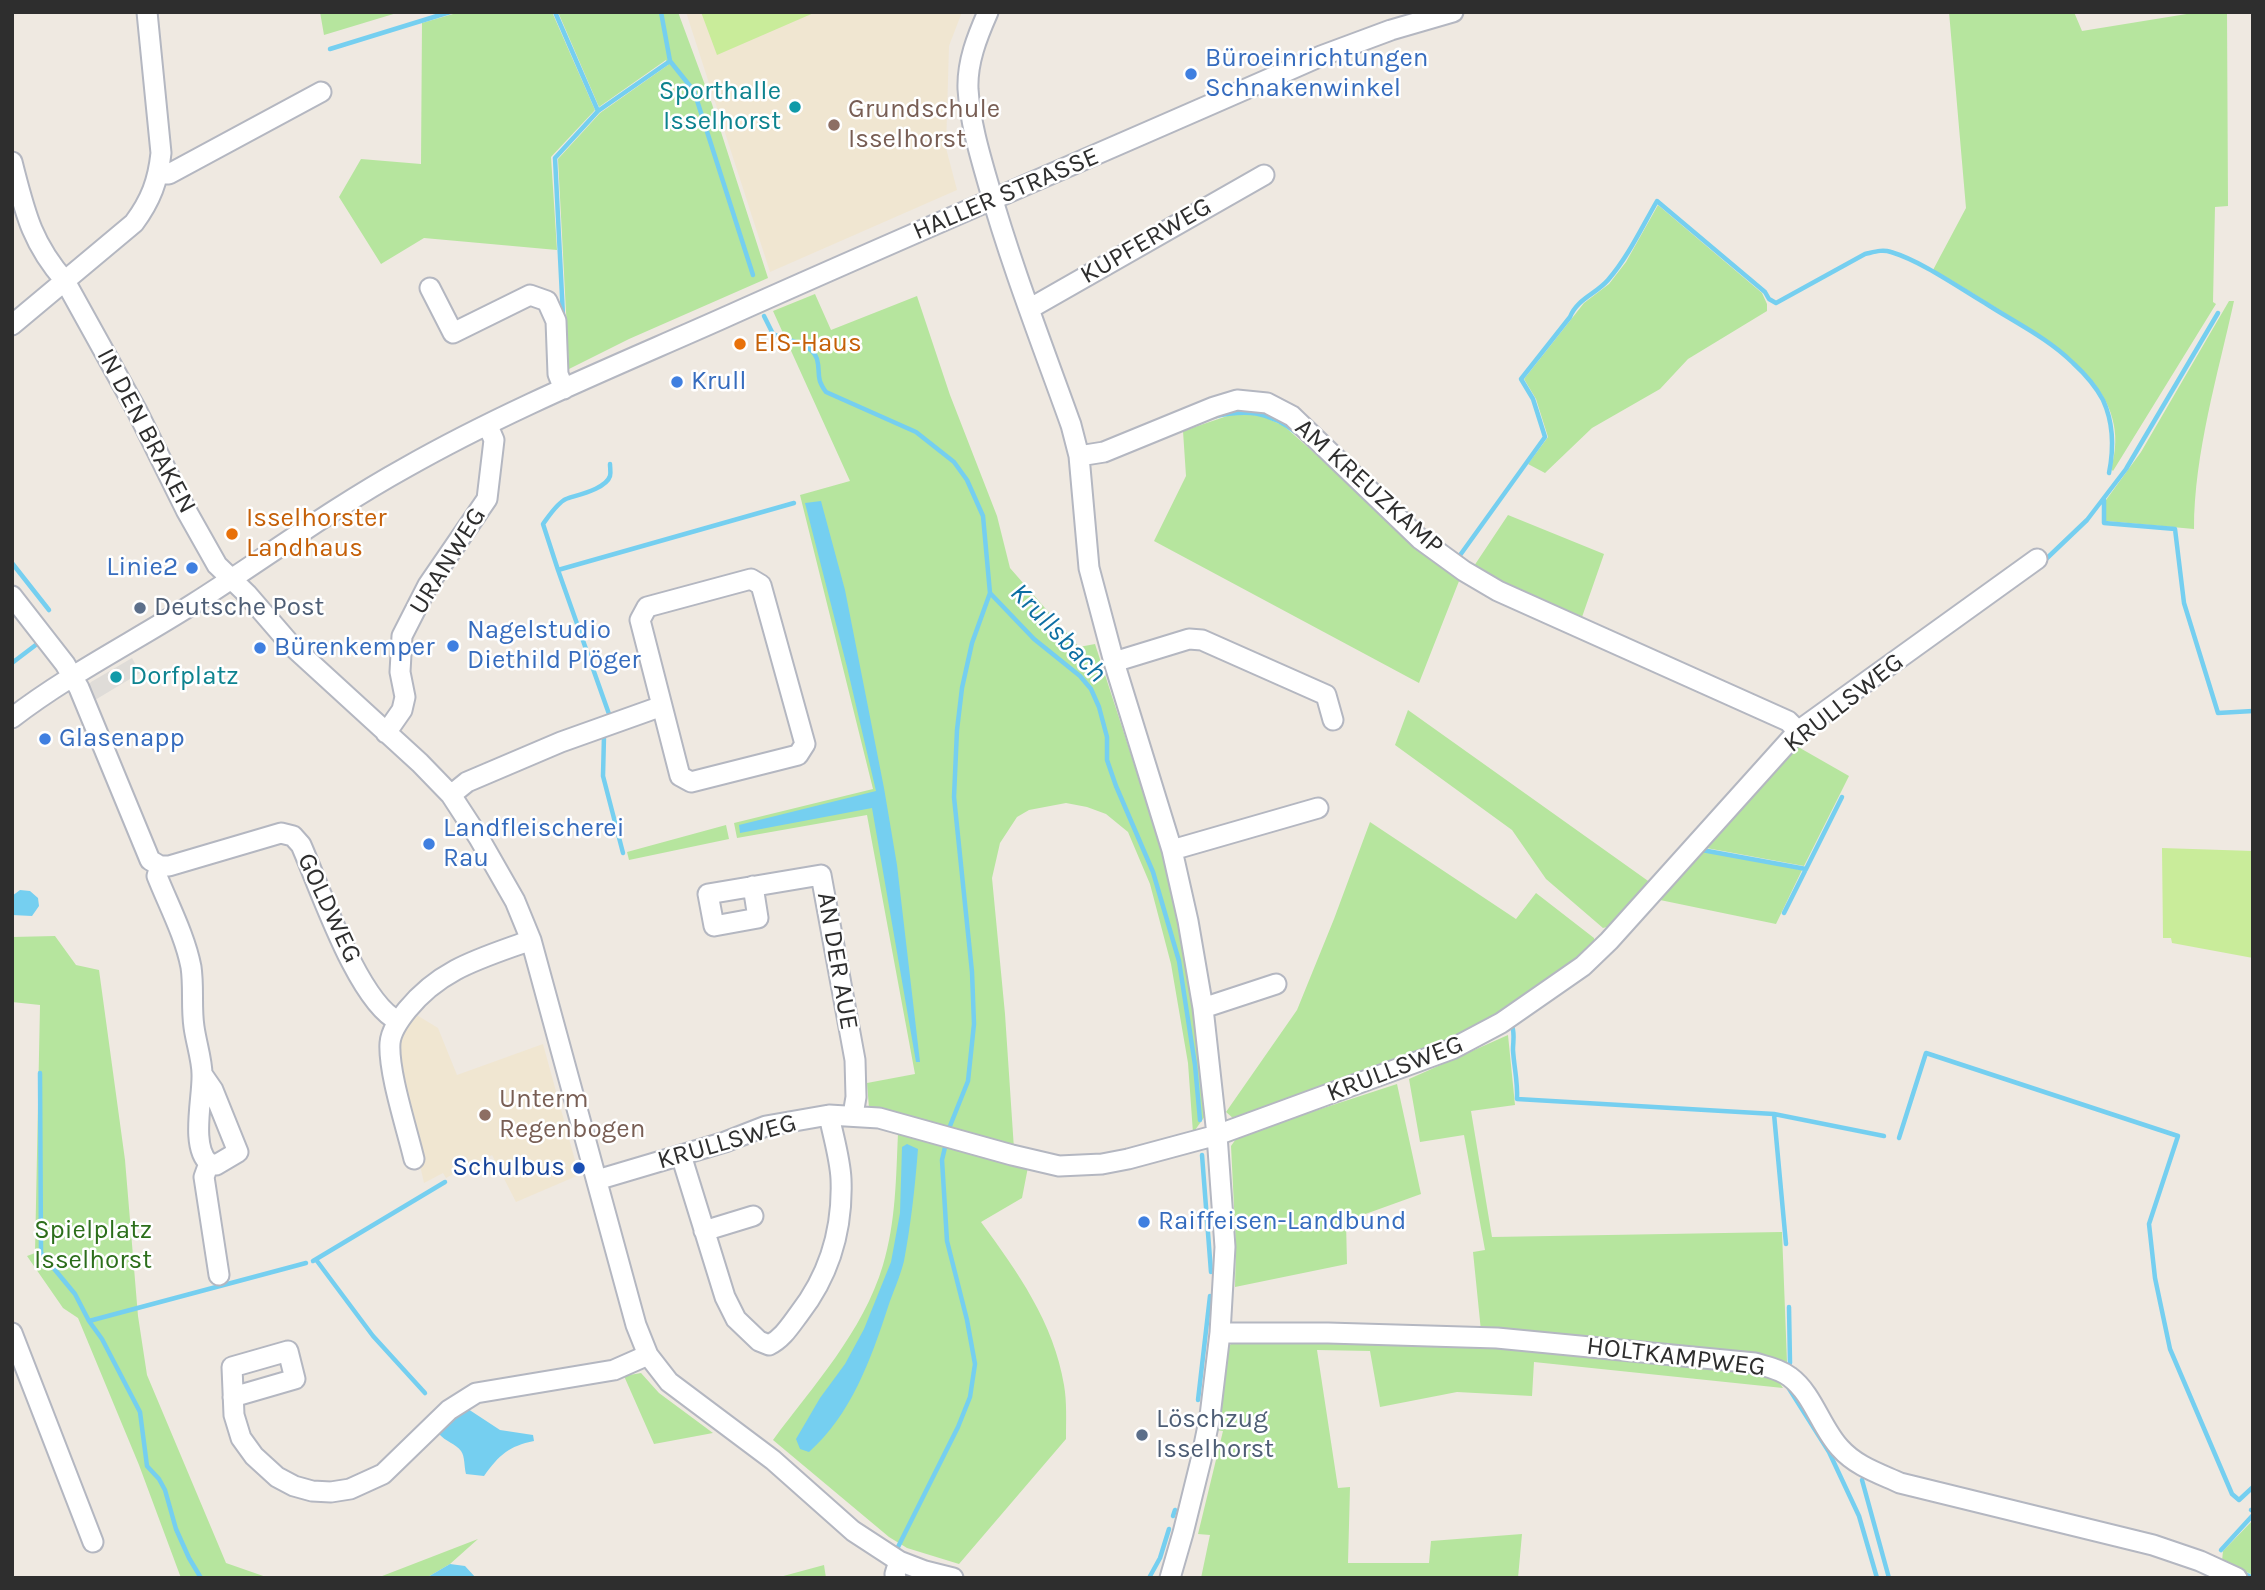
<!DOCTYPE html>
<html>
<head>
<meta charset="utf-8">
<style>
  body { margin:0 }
  #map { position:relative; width:2265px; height:1590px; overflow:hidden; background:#efe9e1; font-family:Karla,sans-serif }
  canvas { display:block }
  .frame { position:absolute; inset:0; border:14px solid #2e2e2e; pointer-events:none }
</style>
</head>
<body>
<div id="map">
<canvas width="2265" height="1590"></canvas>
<div class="frame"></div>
</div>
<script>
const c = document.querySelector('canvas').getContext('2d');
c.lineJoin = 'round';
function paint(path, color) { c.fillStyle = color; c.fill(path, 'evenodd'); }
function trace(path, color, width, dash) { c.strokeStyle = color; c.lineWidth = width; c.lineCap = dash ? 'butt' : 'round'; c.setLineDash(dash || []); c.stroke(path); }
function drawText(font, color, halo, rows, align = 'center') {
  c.font = font + ' Karla,sans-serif'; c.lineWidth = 5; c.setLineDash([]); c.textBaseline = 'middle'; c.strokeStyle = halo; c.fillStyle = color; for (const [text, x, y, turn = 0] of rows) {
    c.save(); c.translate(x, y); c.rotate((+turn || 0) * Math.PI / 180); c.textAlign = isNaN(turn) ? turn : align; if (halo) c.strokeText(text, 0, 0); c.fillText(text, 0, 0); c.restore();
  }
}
const education = new Path2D(`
  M 686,12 L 962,12 L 949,46 L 946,148 L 957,190 L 770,272 Z
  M 415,1014 L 438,1028 L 457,1075 L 543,1044 L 579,1175 L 516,1202 L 492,1155 L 478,1163 L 476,1161 L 446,1178 L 443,1173 L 424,1183 L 396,1060 L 401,1032 Z`);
const green = new Path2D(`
  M 320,12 L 400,12 L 324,35 Z
  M 460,12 L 552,12 L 595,110 L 551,157 L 557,250 L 424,238 L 381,264 L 339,197 L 361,159 L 421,164 L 422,23 Z
  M 558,12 L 678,12 L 712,104 L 768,278 L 629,339 L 569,369 L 558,159 L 600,113 L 668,65 L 666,60 L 599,107 Z
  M 1949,12 L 2074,12 L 2082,31 L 2199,12 L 2227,12 L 2228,206 L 2215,207 L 2213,302 L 2216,304 L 2113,471 L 2111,469 C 2134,394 2064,351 2011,317 C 1985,301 1959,284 1933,270 L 1966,208 Z
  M 1658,205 L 1762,293 L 1767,304 L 1767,311 L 1688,359 L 1660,389 L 1592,428 L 1545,473 L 1528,464 L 1548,437 L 1536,399 L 1524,379 L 1584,303 L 1609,284 L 1626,262 Z
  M 815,294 L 831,330 L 917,296 L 950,395 L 997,516 L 1010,568 L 1079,647 L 1095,644 L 1164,856 L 1187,962 L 1203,1067 L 1205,1116 L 1193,1133 L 1188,1063 L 1171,964 L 1150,884 L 1128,832 L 1106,814 L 1087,807 L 1066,803 L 1029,810 L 1017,817 L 1000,843 L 992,878 L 1005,1014 L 1014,1149 L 869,1108 L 867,1083 L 915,1074 L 867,815 L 737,838 L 734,823 L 873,789 L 800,495 L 850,481 L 773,311 Z
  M 2229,301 L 2234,301 C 2218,374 2194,454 2194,529 L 2106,521 L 2106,500 L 2141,452 Z
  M 1236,413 L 1262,416 L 1284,426 L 1408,536 L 1461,576 L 1419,683 L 1154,541 L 1186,476 L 1183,431 Z
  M 1508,515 L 1604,554 L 1582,617 L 1502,582 L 1474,566 Z
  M 1408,710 L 1651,883 L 1615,925 L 1603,928 L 1546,879 L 1512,830 L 1395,745 Z
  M 1793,744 L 1849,776 L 1804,866 L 1701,847 Z
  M 1370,822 L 1516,919 L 1536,893 L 1594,938 L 1595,947 L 1499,1019 L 1449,1044 L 1234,1119 L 1226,1112 L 1297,1010 L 1334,919 Z
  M 726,825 L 729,839 L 629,860 L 627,852 Z
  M 1703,851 L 1802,870 L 1776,924 L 1660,900 Z
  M 55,936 L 76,965 L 99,970 L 125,1160 L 138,1316 L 147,1375 L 226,1563 L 269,1578 L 181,1578 L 139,1465 L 78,1318 L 63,1308 L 27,1256 L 35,1253 L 40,1005 L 12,1002 L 12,937 Z
  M 1508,1035 L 1515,1105 L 1471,1111 L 1492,1237 L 1782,1232 L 1787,1362 L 1757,1357 L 1481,1331 L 1473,1252 L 1485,1250 L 1464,1135 L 1420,1142 L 1409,1079 Z
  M 1397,1084 L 1421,1194 L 1346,1221 L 1347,1264 L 1235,1287 L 1236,1246 L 1231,1146 L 1238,1136 Z
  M 898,1133 L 1028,1167 L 1022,1198 L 981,1222 C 1017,1271 1054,1323 1064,1385 C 1067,1402 1066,1421 1066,1439 L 959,1564 L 907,1548 L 889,1537 L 773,1440 C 813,1386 863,1332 883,1265 C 896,1222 896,1177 898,1133 Z
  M 1234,1341 L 1495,1343 L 1754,1369 L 1776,1377 L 1783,1388 L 1534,1362 L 1532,1396 L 1457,1392 L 1380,1407 L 1370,1351 L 1317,1350 L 1338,1488 L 1350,1487 L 1348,1563 L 1429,1563 L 1431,1541 L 1522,1534 L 1518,1578 L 1201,1578 L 1210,1535 L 1198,1534 L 1223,1431 L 1216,1430 L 1227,1348 Z
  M 641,1373 L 659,1393 L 713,1433 L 654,1444 L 624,1376 Z
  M 2253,1520 L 2253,1575 L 2222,1561 L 2223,1551 Z
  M 478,1539 L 450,1564 L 426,1578 L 377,1578 Z
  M 824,1565 L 826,1578 L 776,1578 Z`);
const pitch = new Path2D(`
  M 701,12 L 816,12 L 717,55 Z
  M 2162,848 L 2253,851 L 2253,958 L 2172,943 L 2171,938 L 2163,938 Z`);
const plaza = new Path2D(`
  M 132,658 L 140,673 L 90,703 L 88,686 L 91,682 Z`);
const water = new Path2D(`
  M 821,501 L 845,590 L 884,788 L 897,865 L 920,1062 L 916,1062 L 872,808 L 740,833 L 739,825 L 876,791 L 847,667 L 805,503 Z
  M 20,890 L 30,891 L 38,898 L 39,906 L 32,916 L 12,915 L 12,896 Z
  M 907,1144 L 918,1149 C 915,1187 911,1224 904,1261 C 900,1277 893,1292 888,1307 C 871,1359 851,1415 809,1452 L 800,1449 L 796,1439 L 820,1398 L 845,1364 L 864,1329 L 891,1262 L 900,1213 L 902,1147 Z
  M 468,1409 L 500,1430 L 533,1435 L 534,1441 C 509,1446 499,1455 484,1476 L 466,1474 C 464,1467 465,1456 461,1451 C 456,1444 446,1442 438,1433 L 456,1416 Z
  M 450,1564 L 465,1566 L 476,1578 L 426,1578 Z`);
const stream = new Path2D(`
  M 555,12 L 598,111
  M 661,12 L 670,61 L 694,91 L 753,275
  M 330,49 L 450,12
  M 563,316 L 555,158 L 598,111 L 670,61
  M 764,316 L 773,334 C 787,341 811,342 817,359 C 821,374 815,377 826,392 L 916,432 L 954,462 L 967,480 L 983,516 L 990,593 L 1034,639 L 1080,676 L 1091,689 L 1099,707 L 1107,737 L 1107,760 L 1116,786 L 1153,872 L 1179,961 L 1195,1065 L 1200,1120
  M 1212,417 C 1247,409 1269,411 1298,434
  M 2104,500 L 2104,523 L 2175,529 L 2184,603 L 2218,713 L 2253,711
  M 1458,558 L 1545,437 L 1533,399 L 1521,379 L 1570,317 C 1577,299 1596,294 1608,280 C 1628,257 1642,227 1657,201 L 1765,292 L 1769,299 L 1776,303 L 1865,254 C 1874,252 1882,249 1891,252 C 1921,261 1958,287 1985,303 C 2014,322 2048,338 2073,363 C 2084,373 2096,387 2103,400 C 2114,424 2114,448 2109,473
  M 2044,561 L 2087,520 L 2126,469 L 2218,313
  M 12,563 L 49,610
  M 558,570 L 543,524 C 549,516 557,503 566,499 C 577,495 606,489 610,476 C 611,472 610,468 610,464
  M 12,663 L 37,644
  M 609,714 L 558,570 L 794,503
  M 604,736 L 603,776 L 623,853
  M 1701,851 L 1702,850 L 1806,869
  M 1784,913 L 1842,797
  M 1512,1026 C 1515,1034 1513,1041 1513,1050 C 1514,1067 1518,1082 1517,1099 L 1774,1114 L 1884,1136
  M 40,1073 L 41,1253 L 75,1294 L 89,1321 L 102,1339 L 140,1412 L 147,1466 L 159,1479 L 165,1490 L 176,1529 L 189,1558 L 201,1578
  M 1774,1114 L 1786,1244
  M 948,1131 L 968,1081 L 974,1024 L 972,972 L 954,797 L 957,730 L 962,688 L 972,643 L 990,593
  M 1899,1138 L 1926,1053 L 2178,1136 L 2149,1224 L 2155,1278 L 2170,1349 L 2232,1494 L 2239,1500 L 2253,1487
  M 1202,1155 L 1211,1272
  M 313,1261 L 445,1182
  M 317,1261 L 373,1336 L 425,1393
  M 1789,1307 L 1790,1363
  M 89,1321 L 306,1263
  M 1788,1387 L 1829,1452 L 1859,1516 L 1877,1578
  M 1198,1400 L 1210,1296
  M 1862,1480 L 1889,1578
  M 2251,1510 L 2253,1511
  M 1173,1516 L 1175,1510
  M 897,1549 L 958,1427 L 970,1397 L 975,1364 L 967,1320 L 947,1241 L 942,1160 L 946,1143
  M 2221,1550 L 2253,1515
  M 2241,1572 L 2253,1578
  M 1149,1578 L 1160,1558 L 1169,1529`);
const minor = new Path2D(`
  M 988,12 C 977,37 967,62 968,89 C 970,121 979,152 988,183 C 1011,265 1042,344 1071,425 L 1079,456 L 1089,568 L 1114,662 L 1172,850 L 1188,921 L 1203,1008 L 1217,1135 L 1225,1247 L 1220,1333 L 1210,1416 L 1201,1460 L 1183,1533 L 1170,1578
  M 12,162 C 25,212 31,242 65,281 L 137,411 L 186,510 L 217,565 L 247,594 L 291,645 L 420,763 L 451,795 L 479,838 L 515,901 L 531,940 L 636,1325 L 648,1355 L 669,1382 L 773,1460 L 853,1531 L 899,1561 L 925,1571 L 953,1578
  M 159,174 L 169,174 L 321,92
  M 430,288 L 453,333 L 530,295 L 547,301 L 556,321 L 558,374 L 564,389
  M 1029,309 L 1264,175
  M 12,325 L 134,223 C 151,200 158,181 161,153 L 147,12
  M 1079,456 L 1104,452 L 1214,407 L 1237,400 L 1267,403 L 1292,416 L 1420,539 L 1464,571 L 1498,591 L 1788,721 L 1798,731
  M 751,579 L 761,585 L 805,744 L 798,755 L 691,782 L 680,776 L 640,620 L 647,607 Z
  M 12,596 L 65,664 L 79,688 L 150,860 L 160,866 L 169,866 L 281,833 L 293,836 L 301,845 C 320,888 358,1002 398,1021
  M 1114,662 L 1189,639 L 1202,640 L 1326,695 L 1333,720
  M 12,718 C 66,676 135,641 193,604 C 264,559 331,509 405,468 C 505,411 613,367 719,320 C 919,230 1120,145 1321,56 L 1391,30 L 1453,12
  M 386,733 L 402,710 L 405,697 L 400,672 L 402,636 L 428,585 L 487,499 L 494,440 L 488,426
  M 451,795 L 467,782 L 561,742 L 662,706
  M 1172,850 L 1318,808
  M 160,866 L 157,876 C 169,906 185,936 191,967 C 194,987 191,1007 194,1027 C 196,1042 202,1060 202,1074 C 203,1097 190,1147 209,1163
  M 753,886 L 758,918 L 714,926 L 708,894 L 821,875 L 855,1060 L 856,1097 L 853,1115
  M 1203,1008 L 1276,984
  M 202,1074 L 213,1090 L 238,1152 L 216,1165 L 209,1163
  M 681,1155 L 725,1297 L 736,1319 L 759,1341 L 769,1345 C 782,1339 790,1326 799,1314 C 830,1274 843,1230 841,1179 C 840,1158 833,1136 829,1115
  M 414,1159 C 407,1129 388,1072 390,1043 C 391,1031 399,1020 407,1010 C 441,968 482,958 531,940
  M 209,1163 L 204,1177 L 219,1275
  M 597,1180 L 725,1142 L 766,1126 L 829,1115 L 879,1118 L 1012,1155 L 1059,1166 L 1102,1164 L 1128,1159 L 1217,1135 L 1452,1049 L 1501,1023 L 1583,966 L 1609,941 L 1798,731 L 2037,559
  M 704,1231 L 753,1216
  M 12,1333 L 93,1542
  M 1220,1333 L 1328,1333 L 1497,1338 L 1755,1363 C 1767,1367 1780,1369 1790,1377 C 1813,1394 1821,1428 1840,1448 C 1856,1466 1878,1473 1900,1483 L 2153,1545 L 2200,1561 L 2237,1578
  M 233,1397 L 295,1379 L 288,1351 L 232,1367 L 234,1415 L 241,1438 L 254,1456 L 277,1477 L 294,1486 L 312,1491 L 331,1492 L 350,1489 L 383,1474 L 449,1410 L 476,1393 L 614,1370 L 648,1355
  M 896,1578 L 895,1574 L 899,1561`);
const markers = [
  [1191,74,7,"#3f7fe0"],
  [795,107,7,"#0f9aa8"],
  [834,125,7,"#8d6e63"],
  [740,344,7,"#e8710a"],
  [677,382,7,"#3f7fe0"],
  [232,534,7,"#e8710a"],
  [192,568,7,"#3f7fe0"],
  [140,608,7,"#5c6f8a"],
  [453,646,7,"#3f7fe0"],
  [260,648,7,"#3f7fe0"],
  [116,677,7,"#0f9aa8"],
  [45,739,7,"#3f7fe0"],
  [429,844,7,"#3f7fe0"],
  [485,1115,7,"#8d6e63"],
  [579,1168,7,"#1a4fb4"],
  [1144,1222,7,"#3f7fe0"],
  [1142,1435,7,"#5c6f8a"]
];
const shopNames = [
  ["Büroeinrichtungen",1205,59],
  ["Schnakenwinkel",1205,89],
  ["Krull",691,382],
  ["Linie2",178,568,"right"],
  ["Nagelstudio",467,631],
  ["Diethild Plöger",467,661],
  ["Bürenkemper",274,648],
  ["Glasenapp",59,739],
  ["Landfleischerei",443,829],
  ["Rau",443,859],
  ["Raiffeisen-Landbund",1158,1222]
];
const cultureNames = [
  ["Sporthalle",781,92],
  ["Isselhorst",781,122],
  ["Dorfplatz",130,677,"left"]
];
const educationNames = [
  ["Grundschule",848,110],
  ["Isselhorst",848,140],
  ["Unterm",499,1100],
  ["Regenbogen",499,1130]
];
const streetNames = [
  ["HALLER STRASSE",1006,194,-23],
  ["KUPFERWEG",1146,241,-30],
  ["IN DEN BRAKEN",146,431,62],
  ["AM KREUZKAMP",1369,487,42],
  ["URANWEG",448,561,-58],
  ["KRULLSWEG",1844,703,-38],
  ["GOLDWEG",329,908,65],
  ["AN DER AUE",837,961,80],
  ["KRULLSWEG",1395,1069,-21],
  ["KRULLSWEG",727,1142,-16],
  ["HOLTKAMPWEG",1676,1357,7]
];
const foodNames = [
  ["EIS-Haus",754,344],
  ["Isselhorster",246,519],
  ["Landhaus",246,549]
];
const serviceNames = [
  ["Deutsche Post",154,608],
  ["Löschzug",1156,1420],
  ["Isselhorst",1156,1450]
];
const transitNames = [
  ["Schulbus",565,1168]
];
const parkNames = [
  ["Spielplatz",93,1231],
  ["Isselhorst",93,1261]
];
const waterNames = [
  ["Krullsbach",1058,633,46]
];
paint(education, '#f0e6d1');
paint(green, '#b6e59e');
paint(pitch, '#c9ec9a');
paint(plaza, '#dfdcd8');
paint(water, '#75cff0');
trace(stream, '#75cff0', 4.5);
trace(minor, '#b4b7c1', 23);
trace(minor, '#fff', 19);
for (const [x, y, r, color] of markers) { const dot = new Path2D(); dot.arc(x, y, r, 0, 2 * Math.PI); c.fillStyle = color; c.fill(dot); trace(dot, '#fff', 2.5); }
drawText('26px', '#366cbe', '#fff', shopNames, 'left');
drawText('26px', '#0d838f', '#fff', cultureNames, 'right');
drawText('26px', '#785e54', '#fff', educationNames, 'left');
drawText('26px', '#2e2e2e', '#fff', streetNames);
drawText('26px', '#c56008', '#fff', foodNames, 'left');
drawText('26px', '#4e5e75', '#fff', serviceNames, 'left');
drawText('26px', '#164399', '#fff', transitNames, 'right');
drawText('26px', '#2c6e1b', '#fff', parkNames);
drawText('italic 28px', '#0d6fa3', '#fff', waterNames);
</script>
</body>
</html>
